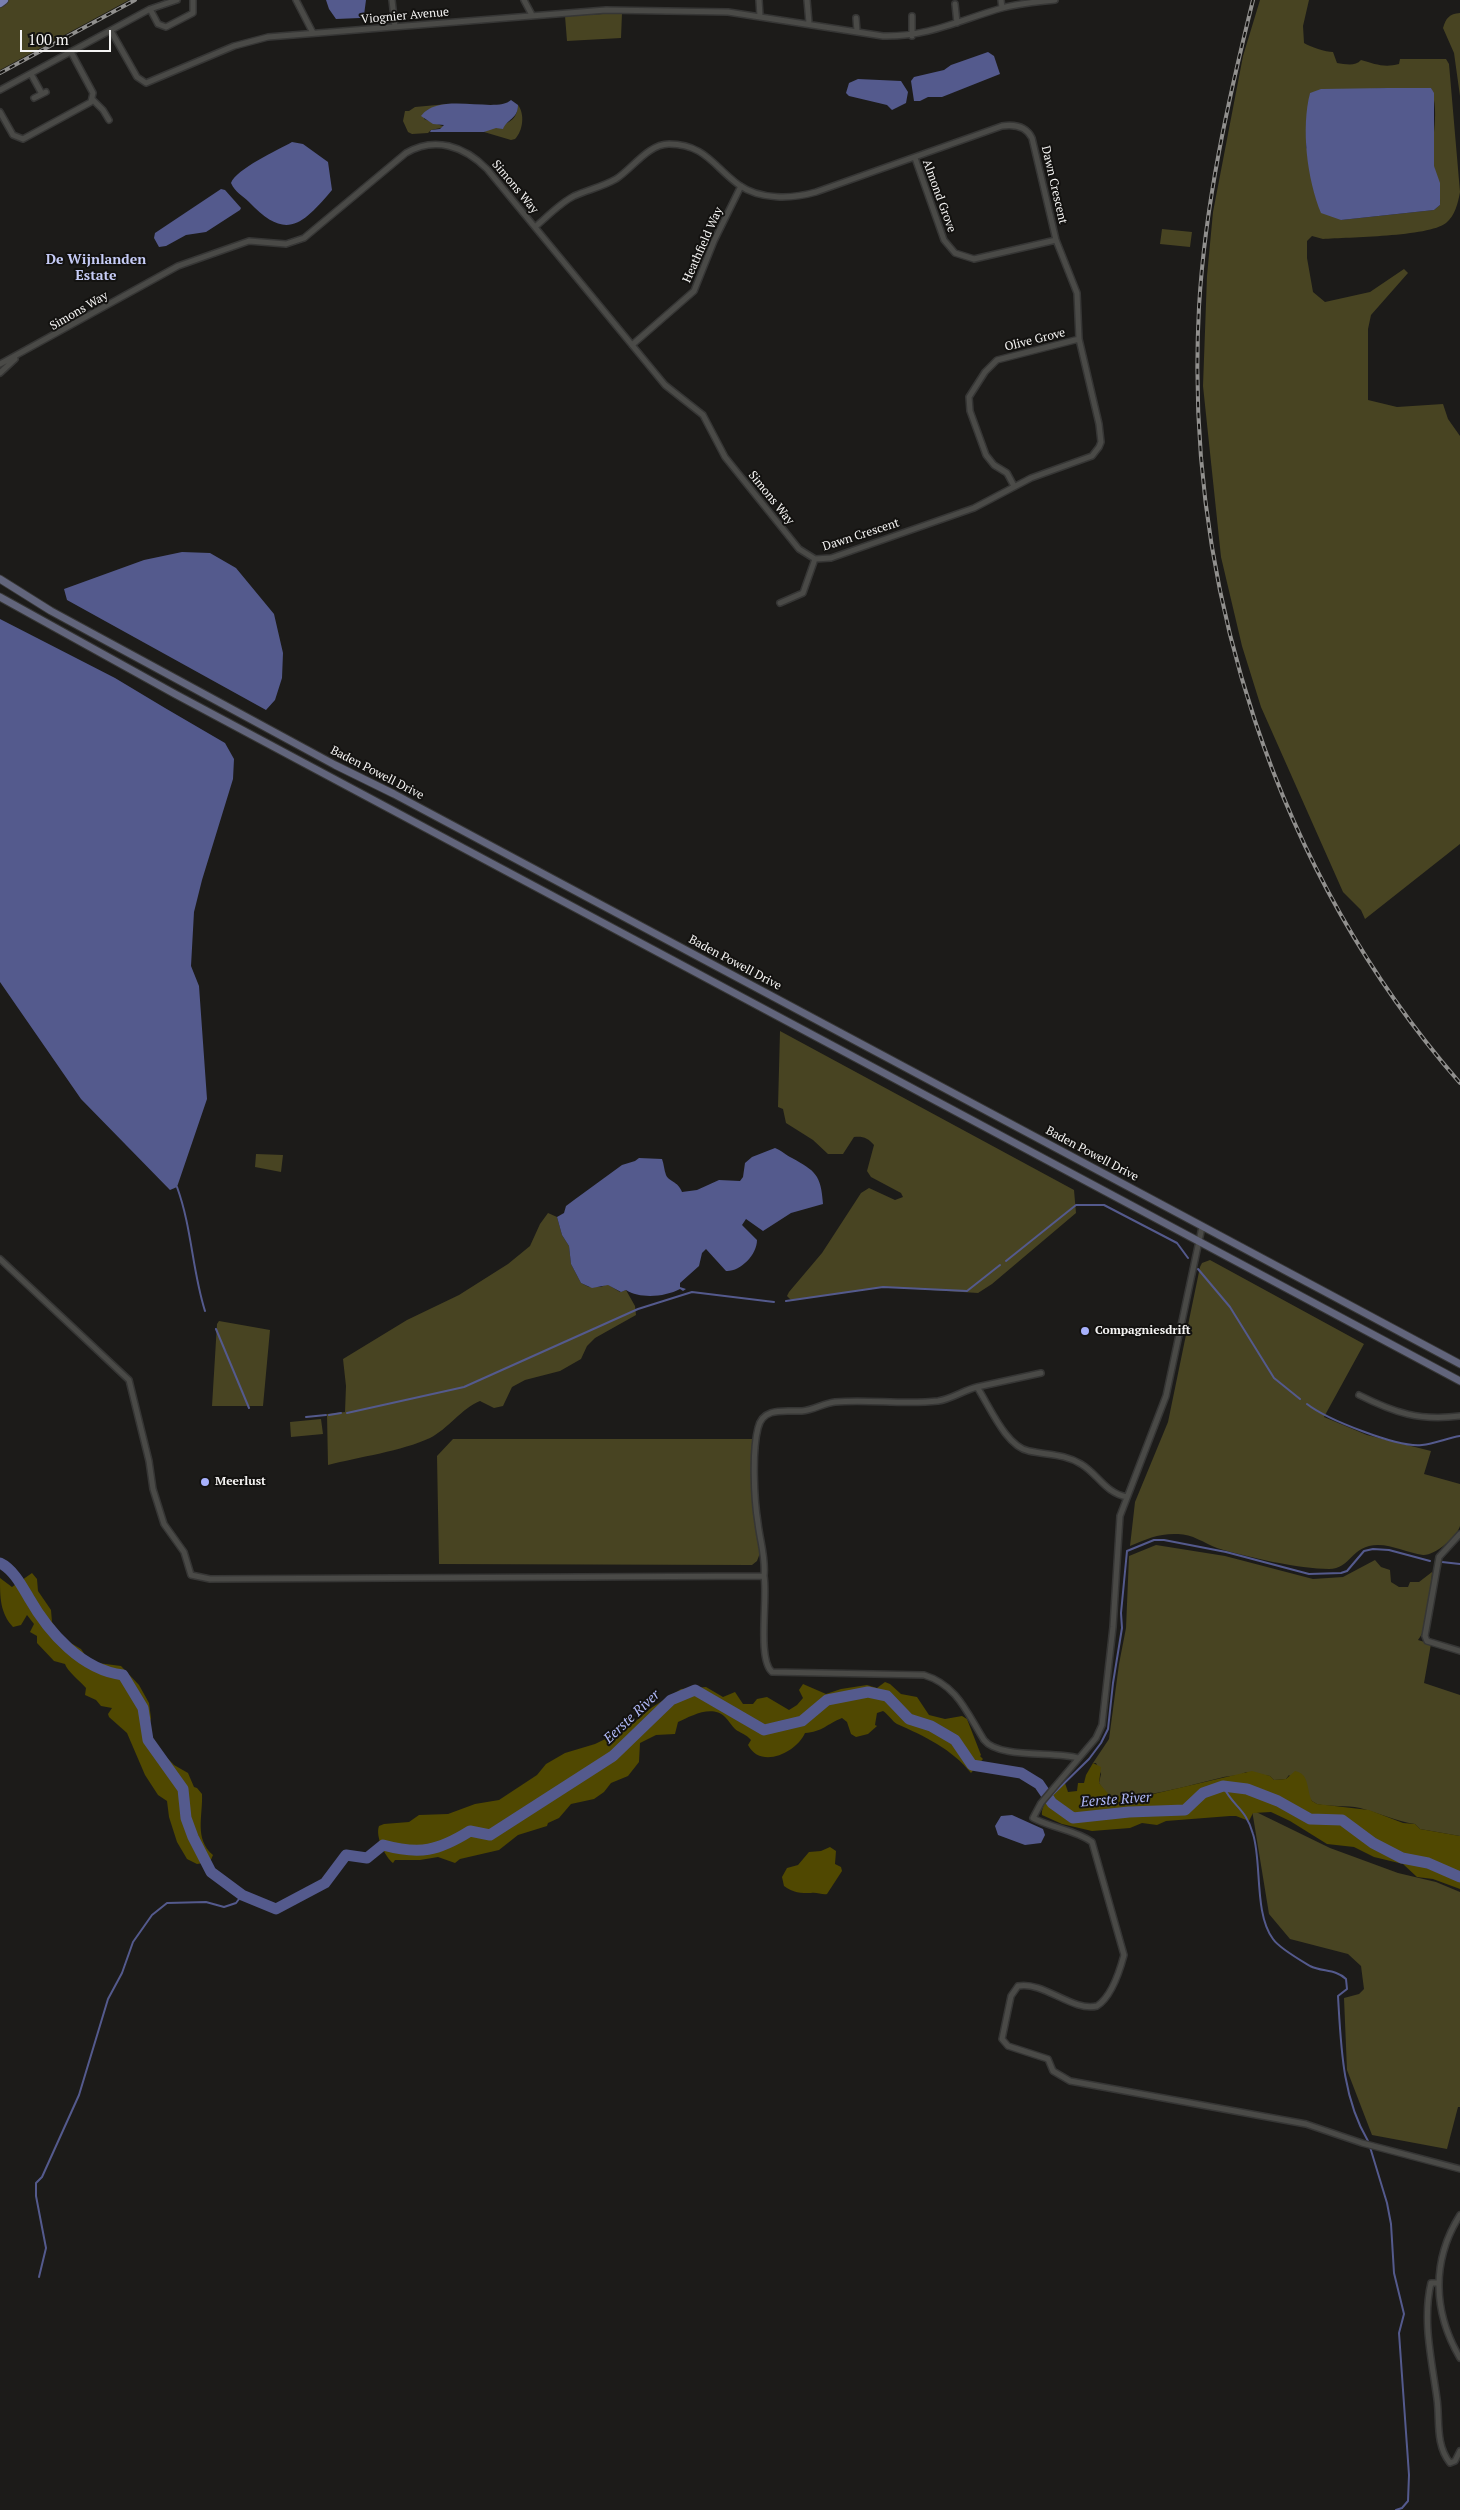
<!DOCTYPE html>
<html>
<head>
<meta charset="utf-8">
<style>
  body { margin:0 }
  #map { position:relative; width:1460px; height:2510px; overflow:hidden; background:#1c1b19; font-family:"PT Serif",serif }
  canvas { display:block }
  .scale { position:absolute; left:20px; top:30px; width:91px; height:22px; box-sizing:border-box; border:2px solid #f5f4f3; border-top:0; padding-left:6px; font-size:15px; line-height:18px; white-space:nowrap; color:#f5f4f3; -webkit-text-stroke:4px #131210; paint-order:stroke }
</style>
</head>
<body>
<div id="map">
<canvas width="1460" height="2510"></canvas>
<div class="scale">100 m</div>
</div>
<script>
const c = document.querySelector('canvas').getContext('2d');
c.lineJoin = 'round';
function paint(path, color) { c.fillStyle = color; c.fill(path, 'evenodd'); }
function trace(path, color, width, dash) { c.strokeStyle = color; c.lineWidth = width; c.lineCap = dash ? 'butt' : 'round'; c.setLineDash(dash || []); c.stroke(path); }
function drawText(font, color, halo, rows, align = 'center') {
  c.font = font + ' "PT Serif",serif'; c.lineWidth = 4; c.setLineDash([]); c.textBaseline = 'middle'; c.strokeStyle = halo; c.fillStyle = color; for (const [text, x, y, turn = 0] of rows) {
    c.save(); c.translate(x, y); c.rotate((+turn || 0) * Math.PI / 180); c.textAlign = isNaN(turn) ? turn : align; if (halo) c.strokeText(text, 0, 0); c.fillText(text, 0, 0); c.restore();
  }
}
const green = new Path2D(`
  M 8,0 L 129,0 L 0,70 L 0,5 Z
  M 1260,0 L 1309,0 L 1303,26 L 1304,43 C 1310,47 1326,52 1333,52 L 1337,63 C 1345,64 1355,67 1361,60 C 1375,64 1384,68 1399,64 L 1400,59 L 1446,59 L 1449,64 L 1460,192 C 1458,203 1455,216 1446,223 C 1428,237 1348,237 1323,239 L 1312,236 L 1307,241 L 1307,258 L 1313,292 L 1325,302 L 1370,292 L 1404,269 L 1408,273 L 1371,315 L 1368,329 L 1368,400 L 1397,407 L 1443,404 L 1448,419 L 1460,436 L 1460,844 L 1365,919 L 1361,910 L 1343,892 L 1261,707 L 1242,646 L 1221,557 L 1203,386 L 1207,276 L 1213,212 L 1243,56 ZM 1387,88 L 1431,88 C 1441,117 1429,141 1434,167 C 1436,181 1441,191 1440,205 L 1434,210 L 1341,220 L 1306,147 L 1310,93 Z
  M 622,13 L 621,38 L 567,41 L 565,16 Z
  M 1460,13 L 1460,96 L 1454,53 L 1443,28 C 1446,18 1449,14 1460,13 Z
  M 448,104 L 427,110 L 424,119 L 445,127 L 431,130 L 428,133 L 412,134 L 408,132 L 403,121 L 405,111 L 409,111 L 415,107 Z
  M 518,105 C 525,114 523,131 515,139 L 511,140 L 484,132 C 497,124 517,127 518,105 Z
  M 1162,229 L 1192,232 L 1190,247 L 1160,244 Z
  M 780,1031 L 1074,1190 L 1076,1213 L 992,1284 L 978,1293 L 883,1287 L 791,1300 L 787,1296 L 789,1292 L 822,1253 L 861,1193 L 869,1188 L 895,1200 L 903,1197 L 901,1193 L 871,1177 L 867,1171 L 874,1145 C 868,1138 863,1136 854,1137 L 843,1154 L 828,1154 L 813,1140 L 786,1123 L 783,1109 L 778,1107 Z
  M 256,1154 L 283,1155 L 281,1172 L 255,1167 Z
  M 548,1213 L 557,1217 L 562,1235 L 569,1246 L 571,1264 L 581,1283 L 589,1287 L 601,1287 L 607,1284 L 620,1292 L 626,1290 L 635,1306 L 636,1315 L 595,1338 L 587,1346 L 581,1359 L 560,1371 L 525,1380 L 512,1387 L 503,1406 L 494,1408 L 480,1401 C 462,1408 448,1429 430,1438 C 402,1451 359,1457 328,1465 L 327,1414 L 345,1412 L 346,1386 L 343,1359 L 407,1320 L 459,1295 L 508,1264 L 530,1246 L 540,1224 Z
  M 1210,1260 L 1364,1344 L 1324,1417 L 1367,1435 L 1431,1451 L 1424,1474 L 1460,1484 C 1460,1496 1460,1513 1460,1526 C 1457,1537 1434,1556 1423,1555 C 1408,1553 1393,1545 1378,1545 C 1351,1545 1351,1569 1329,1569 C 1300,1569 1246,1557 1217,1548 C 1204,1543 1192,1534 1178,1534 C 1160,1533 1146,1539 1130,1546 L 1135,1502 L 1168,1422 L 1200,1267 L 1202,1263 Z
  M 219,1321 L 270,1330 L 263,1406 L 212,1406 L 217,1324 Z
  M 321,1419 L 323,1434 L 291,1437 L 290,1422 Z
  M 453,1439 L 753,1439 L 755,1523 L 760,1553 L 757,1561 L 752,1565 L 439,1564 L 437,1456 Z
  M 1156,1545 L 1225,1556 L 1313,1579 L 1343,1577 L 1375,1560 L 1381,1567 L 1390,1570 L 1391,1582 L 1399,1587 L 1408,1587 L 1410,1582 L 1419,1582 L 1432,1572 C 1431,1593 1431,1624 1418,1640 L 1431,1644 L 1424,1683 L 1460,1695 L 1460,1836 L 1420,1829 L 1415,1824 C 1396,1821 1379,1813 1360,1808 C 1346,1805 1331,1807 1317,1804 L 1312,1801 L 1289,1775 L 1286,1779 L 1274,1780 L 1270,1776 L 1246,1772 C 1238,1777 1229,1775 1220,1778 C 1194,1784 1131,1803 1107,1795 L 1099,1783 L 1101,1774 L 1096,1763 L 1093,1763 L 1109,1739 L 1119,1664 L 1126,1628 L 1129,1556 Z
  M 1252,1810 L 1330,1848 L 1398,1873 L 1436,1882 L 1460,1892 L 1460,2107 L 1458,2107 L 1447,2149 L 1372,2135 L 1347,2070 L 1344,1998 L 1359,1994 L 1364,1989 L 1361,1966 L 1348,1954 L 1290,1939 L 1269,1914 Z`);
const forest = new Path2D(`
  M 32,1573 L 37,1579 L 38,1591 L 51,1610 L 52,1622 L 64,1639 L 81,1649 L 90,1662 L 121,1666 L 139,1685 L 149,1703 L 151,1718 L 149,1729 L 154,1744 L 174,1765 L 188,1773 L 194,1787 L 197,1788 L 202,1794 C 203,1816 194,1839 213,1855 L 210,1862 L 197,1864 L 187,1859 L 177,1842 L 169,1817 L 167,1801 L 158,1795 L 145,1775 L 127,1733 L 109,1717 L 108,1714 L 112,1708 L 101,1706 L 96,1700 L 85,1695 L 86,1688 C 80,1681 67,1671 65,1664 L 54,1661 L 37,1643 L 37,1636 L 30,1632 L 34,1624 L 27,1615 L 21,1625 L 13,1627 C 0,1613 0,1597 0,1578 L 12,1587 Z
  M 885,1682 L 890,1684 L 901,1694 L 917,1697 L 929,1715 L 945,1719 L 962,1716 L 967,1719 L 981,1755 L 980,1756 L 983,1759 L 971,1773 C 952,1749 924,1736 897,1724 C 892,1721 888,1714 883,1711 L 877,1713 L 875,1725 L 877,1726 L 868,1734 L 856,1737 L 851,1734 L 847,1722 L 842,1718 C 827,1724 822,1732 805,1733 C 797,1752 761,1770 748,1745 L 751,1740 C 746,1734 740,1733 735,1729 C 731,1725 729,1721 725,1717 C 712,1704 691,1716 678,1722 L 675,1734 L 656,1735 L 640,1743 L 639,1762 L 628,1776 L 611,1783 L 604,1792 L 594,1799 L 571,1804 L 559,1818 L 548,1823 L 547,1826 L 518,1835 L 499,1850 L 460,1859 L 455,1863 L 438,1857 L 420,1860 L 395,1860 L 393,1863 C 385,1857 375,1836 379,1826 L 384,1824 L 409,1822 L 419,1815 L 448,1814 L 475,1804 L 499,1800 L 537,1775 L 546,1764 L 565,1753 L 595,1744 L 628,1728 L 651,1708 L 681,1689 L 706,1687 L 723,1697 L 735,1692 L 743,1704 L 753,1704 L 757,1699 L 767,1697 L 789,1710 L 797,1705 L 803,1698 L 799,1690 L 803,1684 L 826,1694 L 841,1689 L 867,1685 L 877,1688 Z
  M 1093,1763 L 1101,1767 L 1099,1783 L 1110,1796 L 1149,1795 L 1252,1771 L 1270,1776 L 1274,1780 L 1286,1779 L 1295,1771 C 1310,1774 1306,1789 1312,1801 L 1317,1804 L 1369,1810 L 1403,1823 L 1415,1824 L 1420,1829 L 1460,1836 L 1460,1889 L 1433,1879 L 1417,1877 L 1403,1864 L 1374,1857 L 1354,1847 L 1327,1844 L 1290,1821 L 1271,1812 L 1253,1813 L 1249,1821 L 1236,1816 L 1230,1816 L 1166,1821 L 1157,1825 L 1142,1823 L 1130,1828 L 1092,1831 L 1062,1824 L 1042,1815 C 1041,1804 1054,1785 1065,1783 L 1068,1792 L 1077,1791 L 1078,1783 L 1084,1783 L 1086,1775 Z
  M 830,1847 L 836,1851 L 835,1864 L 841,1867 L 842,1871 L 827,1894 C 822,1895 817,1892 811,1893 C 801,1893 793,1893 784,1886 L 782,1877 L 787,1868 L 798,1865 L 809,1852 L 821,1851 Z`);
const water = new Path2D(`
  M 326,0 L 366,0 L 364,15 L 360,18 L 336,19 L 329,9 Z
  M 988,52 L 994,56 L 1000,74 L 942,97 L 928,97 L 920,101 L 914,101 L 911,81 L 914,77 L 944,70 L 951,65 Z
  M 858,79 L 901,81 L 908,92 L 906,103 L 892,110 L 887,105 L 849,96 L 846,93 L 849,83 Z
  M 1387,88 L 1431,88 L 1434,93 L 1434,166 L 1440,183 L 1440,205 L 1434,210 L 1341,220 L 1321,213 C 1307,179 1301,128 1310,93 L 1321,89 Z
  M 511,100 L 518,105 C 518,119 507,119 503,129 L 496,128 L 484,132 L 430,132 L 431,130 L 440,129 L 444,125 L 433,124 L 421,116 C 439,91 496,114 511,100 Z
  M 292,142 L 303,144 L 328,162 L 332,190 C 301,227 285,240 249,202 C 243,196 235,192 231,183 C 236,169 278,150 292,142 Z
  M 221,189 L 225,190 L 241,208 L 240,210 L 206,232 L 186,235 L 166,246 L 159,247 L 154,238 L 155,233 Z
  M 182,552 L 210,553 L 236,568 L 274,614 L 283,653 L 282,678 L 275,700 L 266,710 L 67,600 L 64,589 L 144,560 Z
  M 0,619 L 115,678 L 165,708 L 225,743 L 234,759 L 233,779 L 202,880 L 194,912 L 191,966 L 199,986 L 207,1099 L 177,1187 L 170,1190 L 81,1099 L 0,982 Z
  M 775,1148 C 783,1151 785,1155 792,1158 C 815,1171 821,1174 823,1204 L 791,1213 L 763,1231 L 746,1219 L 742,1225 L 757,1240 C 757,1255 740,1272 726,1271 L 706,1249 L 702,1253 L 699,1266 L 680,1283 L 680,1287 L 686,1289 L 683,1291 L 680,1289 C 665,1297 640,1299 626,1290 L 621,1292 L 608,1285 L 592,1288 L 581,1283 L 571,1264 L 569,1246 L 562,1235 L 557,1217 L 564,1213 L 566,1206 L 574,1200 L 622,1165 L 635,1161 L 639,1158 L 662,1159 C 664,1164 664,1170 666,1175 C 669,1182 678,1181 682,1192 L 697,1190 L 719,1180 L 740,1181 L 743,1177 L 745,1163 L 752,1157 Z
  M 1012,1815 L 1043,1829 L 1045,1835 L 1041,1843 L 1025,1845 L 998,1835 L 995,1826 L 1001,1816 Z`);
const stream = new Path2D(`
  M 177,1187 C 192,1228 192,1270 205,1311
  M 1006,1261 L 1076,1205 L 1104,1205 L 1177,1243 L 1188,1258
  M 1198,1269 L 1230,1307 L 1274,1378 L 1300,1399
  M 786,1301 L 883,1287 L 967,1291 L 1000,1265
  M 216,1329 L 249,1408
  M 1307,1404 C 1326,1419 1398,1448 1422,1445 C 1435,1444 1447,1438 1460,1436
  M 347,1413 L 464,1387 L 638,1309 L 692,1292 L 774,1302
  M 329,1415 L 341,1413
  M 306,1417 L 326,1415
  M 1442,1562 L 1460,1564
  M 1223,1786 C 1233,1807 1246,1808 1253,1834 C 1262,1862 1254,1914 1273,1939 C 1279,1948 1300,1960 1310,1966 C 1322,1972 1336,1969 1346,1979 L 1347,1989 L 1338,1996 C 1341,2046 1342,2097 1368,2141
  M 1049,1798 L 1089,1759 L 1101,1743 L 1108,1729 L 1113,1683 L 1122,1628 L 1121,1613 L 1127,1551 L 1154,1540 L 1164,1540 L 1226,1552 L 1309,1574 L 1341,1573 L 1347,1571 L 1364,1551 L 1373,1549 L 1389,1550 L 1430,1561
  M 1370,2147 L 1387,2203 L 1391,2224 L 1394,2273 L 1404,2314 L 1399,2333 L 1409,2475 L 1408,2501 L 1402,2508 L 1396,2510
  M 39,2277 L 46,2248 L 36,2196 L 36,2183 L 42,2177 L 79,2095 L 108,1999 L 122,1973 L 133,1942 L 152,1915 L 167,1903 L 206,1902 L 224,1907 L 236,1903 L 242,1895`);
const river = new Path2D(`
  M 0,1563 C 13,1569 22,1586 29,1598 C 49,1633 82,1670 123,1675 L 143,1708 L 148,1740 L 183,1789 L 186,1818 L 193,1837 L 211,1872 L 242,1895 L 276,1909 L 325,1883 L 346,1855 L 367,1858 L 383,1845 C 420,1855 438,1851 470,1831 L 490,1835 L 613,1756 L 671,1700 L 695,1690 L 764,1730 L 802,1721 L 827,1700 L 868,1692 L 887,1696 L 909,1719 L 931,1726 L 955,1740 L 972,1765 L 1021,1773 L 1039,1784 L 1052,1803 L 1073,1818 L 1129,1812 L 1185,1810 L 1203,1793 L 1223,1786 L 1247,1789 L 1278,1801 L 1310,1819 L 1342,1820 L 1373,1843 L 1402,1858 L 1428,1863 L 1460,1877`);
const street = new Path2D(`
  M 296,0 L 313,33
  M 392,0 L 395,27
  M 524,0 L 532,15
  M 759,0 L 760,16
  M 807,0 L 809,23
  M 1001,0 L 1002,8
  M 955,4 L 957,23
  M 150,9 L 158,24 L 166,27 L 193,13 L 193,0
  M 912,16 L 912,36
  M 856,18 L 857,31
  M 111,31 L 137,77 L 146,83 L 234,46 L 268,37 L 606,10 L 728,12 L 883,36 C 928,37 960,20 1002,8 C 1020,3 1037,2 1055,0
  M 31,74 L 42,94
  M 0,90 L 150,9 L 177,0
  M 34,98 L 46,92
  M 93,100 L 103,110 L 109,120
  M 0,112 L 13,135 L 23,139 L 91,102 L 93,93 L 71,52
  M 915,158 L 944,240 L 955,253 L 974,259 L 1056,240
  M 632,345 L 694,291 L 714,241 L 741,186
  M 0,364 L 178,266 L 249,241 L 286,244 L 304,238 L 406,153 C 435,136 464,146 487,169 L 665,385 L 703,415 L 725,457 L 799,549 L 815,559 L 831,558 L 974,508 L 1031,478 L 1092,456 L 1099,447 L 1101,442 L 1099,424 L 1079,339 L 1077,293 L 1056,240 L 1032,138 C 1026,126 1015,124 1002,126 L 816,192 C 792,199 760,200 739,185 C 714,167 705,144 669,144 C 648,144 632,169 616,179 C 602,187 587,190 574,196 C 560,203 547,217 535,227
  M 0,373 L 15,359
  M 1014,486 L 1007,473 L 994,465 L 986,455 L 970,411 L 969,397 L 985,372 L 997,360 L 1079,339
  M 780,603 L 803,593 L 815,559
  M 1202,1227 L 1166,1396 L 1120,1516 L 1113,1627 L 1102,1725 L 1096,1738 L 1041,1803 L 1033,1818 C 1051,1828 1076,1830 1092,1842 L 1124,1955 C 1120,1970 1111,1997 1097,2006 C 1072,2012 1044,1981 1018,1986 L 1011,1996 L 1002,2039 L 1008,2046 L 1048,2059 L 1053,2071 L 1070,2081 L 1306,2124 L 1362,2143 L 1460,2169
  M 0,1259 L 129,1380 L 149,1461 L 153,1489 L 164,1524 L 184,1552 L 191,1575 L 210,1579 L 764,1576 C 768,1598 757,1659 772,1672 L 924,1675 C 957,1685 967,1713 984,1740 C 999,1759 1055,1751 1078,1758
  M 1041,1373 L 977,1387 C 989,1405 1006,1447 1029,1451 C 1048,1455 1065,1454 1081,1464 C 1098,1474 1105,1493 1127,1497
  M 1359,1395 C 1395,1413 1419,1421 1460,1416
  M 1460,1534 L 1439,1557 L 1425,1636 L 1427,1641 L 1460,1651
  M 764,1576 C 766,1558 760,1541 758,1523 C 754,1499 752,1451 758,1428 C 763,1406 786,1412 802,1411 C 814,1410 824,1403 835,1402 C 869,1399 904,1405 938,1401 C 952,1399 964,1390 977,1387
  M 1460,2215 C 1431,2261 1433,2312 1460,2358
  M 1438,2283 L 1431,2283 C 1422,2321 1432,2361 1437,2399 C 1440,2420 1435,2444 1450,2463 L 1455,2461 L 1460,2451`);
const secondary = new Path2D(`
  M 0,579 L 51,611 L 335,765 L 394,794 L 1460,1364
  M 0,597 L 175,694 L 1460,1381`);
const primary = new Path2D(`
  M 0,3 L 4,0`);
const rail = new Path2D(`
  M 1253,0 C 1228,101 1205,203 1199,307 C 1184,586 1276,872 1460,1083
  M 0,73 L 135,0`);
const markers = [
  [1085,1331,5,"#a7b1fc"],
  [205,1482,5,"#a7b1fc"]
];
const streetNames = [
  ["Viognier Avenue",405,16,-5],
  ["Dawn Crescent",1054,185,77],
  ["Simons Way",515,187,50],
  ["Almond Grove",939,196,70],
  ["Heathfield Way",703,245,-66],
  ["Simons Way",79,311,-30],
  ["Olive Grove",1035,340,-14],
  ["Simons Way",771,498,51],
  ["Dawn Crescent",861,535,-18],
  ["Baden Powell Drive",377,773,27],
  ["Baden Powell Drive",735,963,28],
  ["Baden Powell Drive",1092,1154,28]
];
const poiNames = [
  ["Compagniesdrift",1095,1331],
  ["Meerlust",215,1482]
];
const neighbourhoodNames = [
  ["De Wijnlanden",96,260],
  ["Estate",96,276]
];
const waterNames = [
  ["Eerste River",632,1717,-43],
  ["Eerste River",1116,1800,-4]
];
paint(green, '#484422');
paint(forest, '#504801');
paint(water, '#545a8d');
trace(stream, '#545a8d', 2);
trace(river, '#545a8d', 11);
trace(street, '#363635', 8);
trace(secondary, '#363635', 9);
trace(primary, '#363635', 10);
trace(street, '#4a4a47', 5);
trace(secondary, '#62657c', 7);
trace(primary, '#797fb1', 8);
trace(rail, '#91908e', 4);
trace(rail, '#131210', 2, [5.5]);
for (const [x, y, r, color] of markers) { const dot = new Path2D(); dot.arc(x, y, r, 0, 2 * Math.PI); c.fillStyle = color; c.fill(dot); trace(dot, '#131210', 2); }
drawText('12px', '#f5f4f3', '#131210', streetNames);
drawText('bold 12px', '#f5f4f3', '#131210', poiNames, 'left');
drawText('bold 14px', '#c6ccf7', '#131210', neighbourhoodNames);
drawText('italic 14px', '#b0b9f8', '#131210', waterNames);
</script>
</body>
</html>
